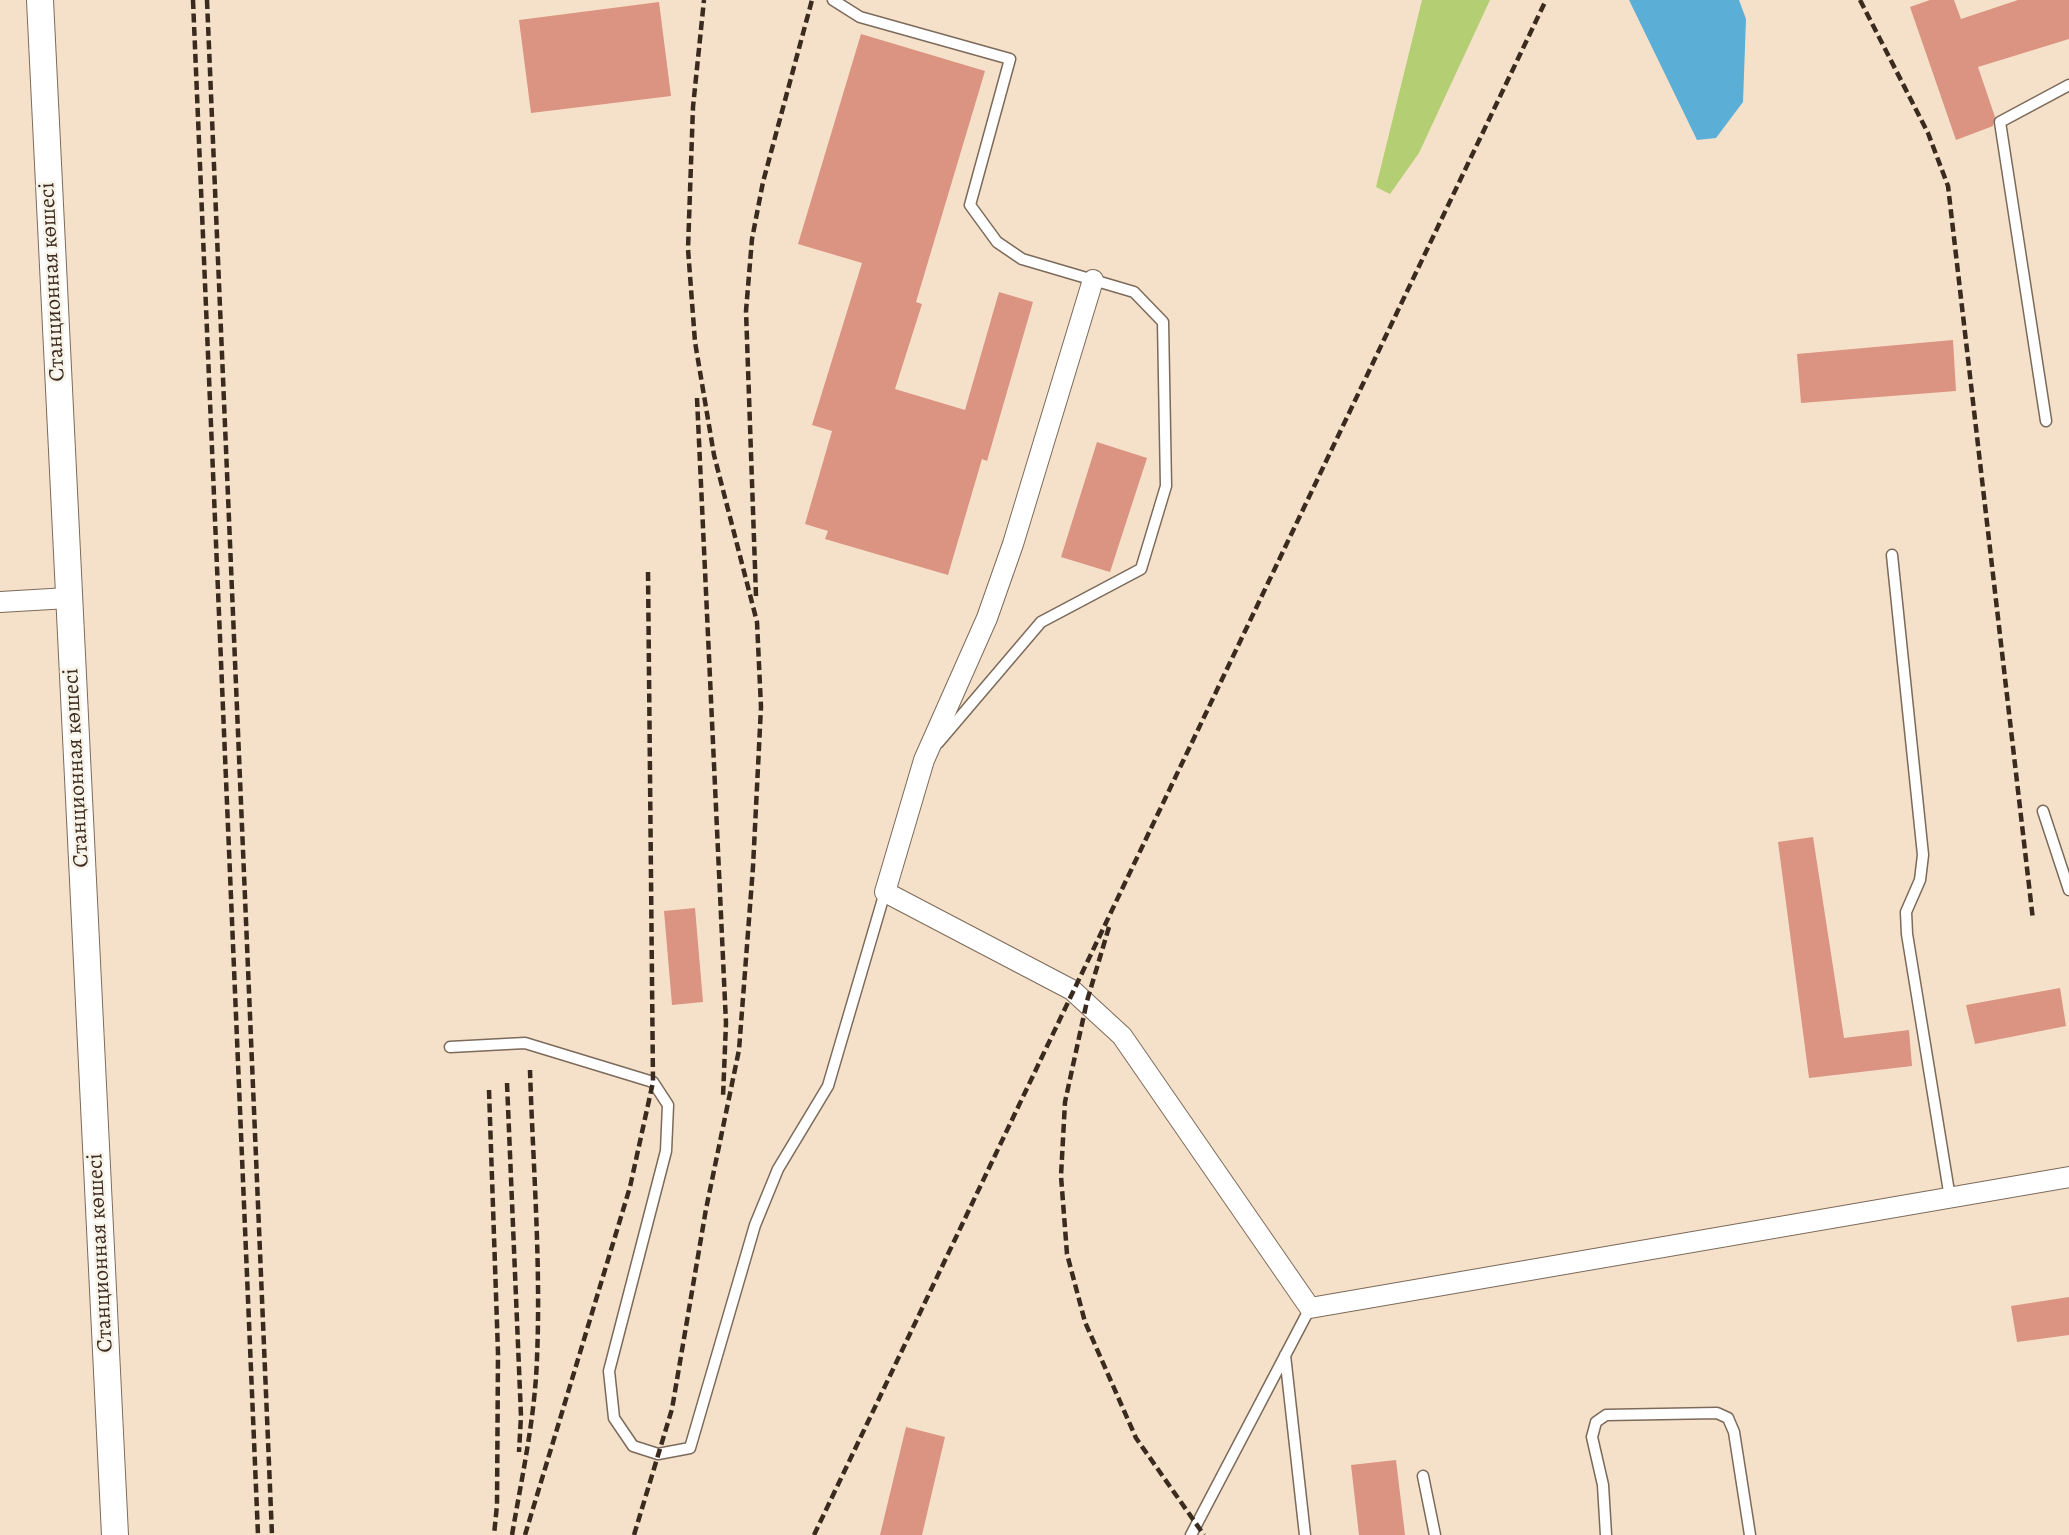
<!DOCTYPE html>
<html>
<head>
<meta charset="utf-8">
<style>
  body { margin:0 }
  canvas { display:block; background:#f5e1c9 }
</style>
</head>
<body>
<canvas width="2069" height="1535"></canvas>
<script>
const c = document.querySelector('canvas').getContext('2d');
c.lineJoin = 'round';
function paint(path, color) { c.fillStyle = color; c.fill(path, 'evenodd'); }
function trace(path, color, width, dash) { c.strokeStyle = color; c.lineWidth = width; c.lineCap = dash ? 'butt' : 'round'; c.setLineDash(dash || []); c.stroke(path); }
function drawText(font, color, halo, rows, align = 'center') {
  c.font = font + ' Alegreya,serif'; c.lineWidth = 5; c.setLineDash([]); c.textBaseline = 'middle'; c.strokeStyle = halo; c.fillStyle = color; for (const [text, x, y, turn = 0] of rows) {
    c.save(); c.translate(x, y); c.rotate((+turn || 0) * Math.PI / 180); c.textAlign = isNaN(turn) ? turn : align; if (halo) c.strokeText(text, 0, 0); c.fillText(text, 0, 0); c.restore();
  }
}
const green = new Path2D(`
  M 1422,0 L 1490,0 L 1419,153 L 1390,194 L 1376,187 Z`);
const water = new Path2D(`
  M 1629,0 L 1739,0 L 1746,19 L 1743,102 L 1716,138 L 1697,140 Z`);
const building = new Path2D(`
  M 1930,0 L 1954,0 L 1961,19 L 2018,0 L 2069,0 L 2069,39 L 1978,67 L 1995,117 L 1993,126 L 1956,140 L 1910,7 Z
  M 659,2 L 671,96 L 531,113 L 519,20 Z
  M 861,34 L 985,71 L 916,302 L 922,304 L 895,389 L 965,410 L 999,292 L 1033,302 L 987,461 L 982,459 L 948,575 L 825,539 L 828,531 L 805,524 L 832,431 L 812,425 L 862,263 L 798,244 Z
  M 1953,340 L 1956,391 L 1801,403 L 1797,354 Z
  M 1097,442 L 1147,458 L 1110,572 L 1061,557 Z
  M 1813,837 L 1844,1038 L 1909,1030 L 1912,1066 L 1809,1078 L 1778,842 Z
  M 695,908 L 703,1002 L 672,1005 L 664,911 Z
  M 2060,988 L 2066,1026 L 1975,1044 L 1966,1005 Z
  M 2069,1297 L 2069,1335 L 2017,1342 L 2011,1306 Z
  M 906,1427 L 945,1437 L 922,1535 L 880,1535 Z
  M 1396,1460 L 1405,1535 L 1359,1535 L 1351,1465 Z`);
const service = new Path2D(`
  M 833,0 L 860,17 L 1010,59 L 970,205 L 997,242 L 1022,259 L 1134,292 L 1163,322 L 1166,486 L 1141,569 L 1041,622 L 938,743
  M 2046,421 L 2000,122 L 2069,85
  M 1892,555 L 1923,855 L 1920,880 L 1906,912 L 1907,934 L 1950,1198
  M 2043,811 L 2069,890
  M 450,1047 L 525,1043 L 653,1082 L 668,1105 L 666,1151 L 609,1371 L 614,1418 L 633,1446 L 658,1454 L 690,1448 L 755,1225 L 778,1169 L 828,1086 L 885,892
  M 1285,1355 L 1305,1535
  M 1423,1476 L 1435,1535
  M 1191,1535 L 1310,1308
  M 1606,1535 L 1603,1485 L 1592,1437 L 1596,1422 L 1606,1415 L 1717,1413 L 1728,1418 L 1734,1432 L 1750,1535`);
const minor = new Path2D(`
  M 1093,280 L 1013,544 L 987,618 L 924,760 L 885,892 L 1072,990 L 1122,1036 L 1310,1308 L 2069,1177
  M 0,602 L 68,598`);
const tertiary = new Path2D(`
  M 40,0 L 115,1535`);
const rail = new Path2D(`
  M 193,0 L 258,1535
  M 207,0 L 272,1535
  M 1860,0 L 1928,133 L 1948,186 L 2033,920
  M 697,398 L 726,1023 L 723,1097
  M 756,596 L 746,311 L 752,239 L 763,182 L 812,0
  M 1109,927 L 1087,1001 L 1065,1102 L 1061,1176 L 1067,1254 L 1085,1322 L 1136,1438 L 1204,1535
  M 507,1083 L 521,1416 L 519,1452
  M 489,1090 L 498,1353 L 497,1505 L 494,1535
  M 512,1535 C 522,1476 535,1418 537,1358 C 541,1262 533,1166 530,1070
  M 525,1535 L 630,1187 L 653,1082 L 648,570
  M 634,1535 L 672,1409 L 706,1209 L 739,1050 L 753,867 L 761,707 L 757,622 L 714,455 L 695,342 L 688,249 L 693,107 L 704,0
  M 814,1535 L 1546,0`);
const streetNames = [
  ["Станционная көшесі",53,282,-93],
  ["Станционная көшесі",77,768,-93],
  ["Станционная көшесі",101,1253,-93]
];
paint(green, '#b4ce73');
paint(water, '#5bafd7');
paint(building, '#db9382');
trace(service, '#7c6a5a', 13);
trace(minor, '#7c6a5a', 22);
trace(tertiary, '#7c6a5a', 28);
trace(service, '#fff', 10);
trace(minor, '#fff', 20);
trace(tertiary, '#fff', 26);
trace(rail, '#3b2a1e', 4.5, [9, 4.5]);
drawText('22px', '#3b2a1e', '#f7f3e8', streetNames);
</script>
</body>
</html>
